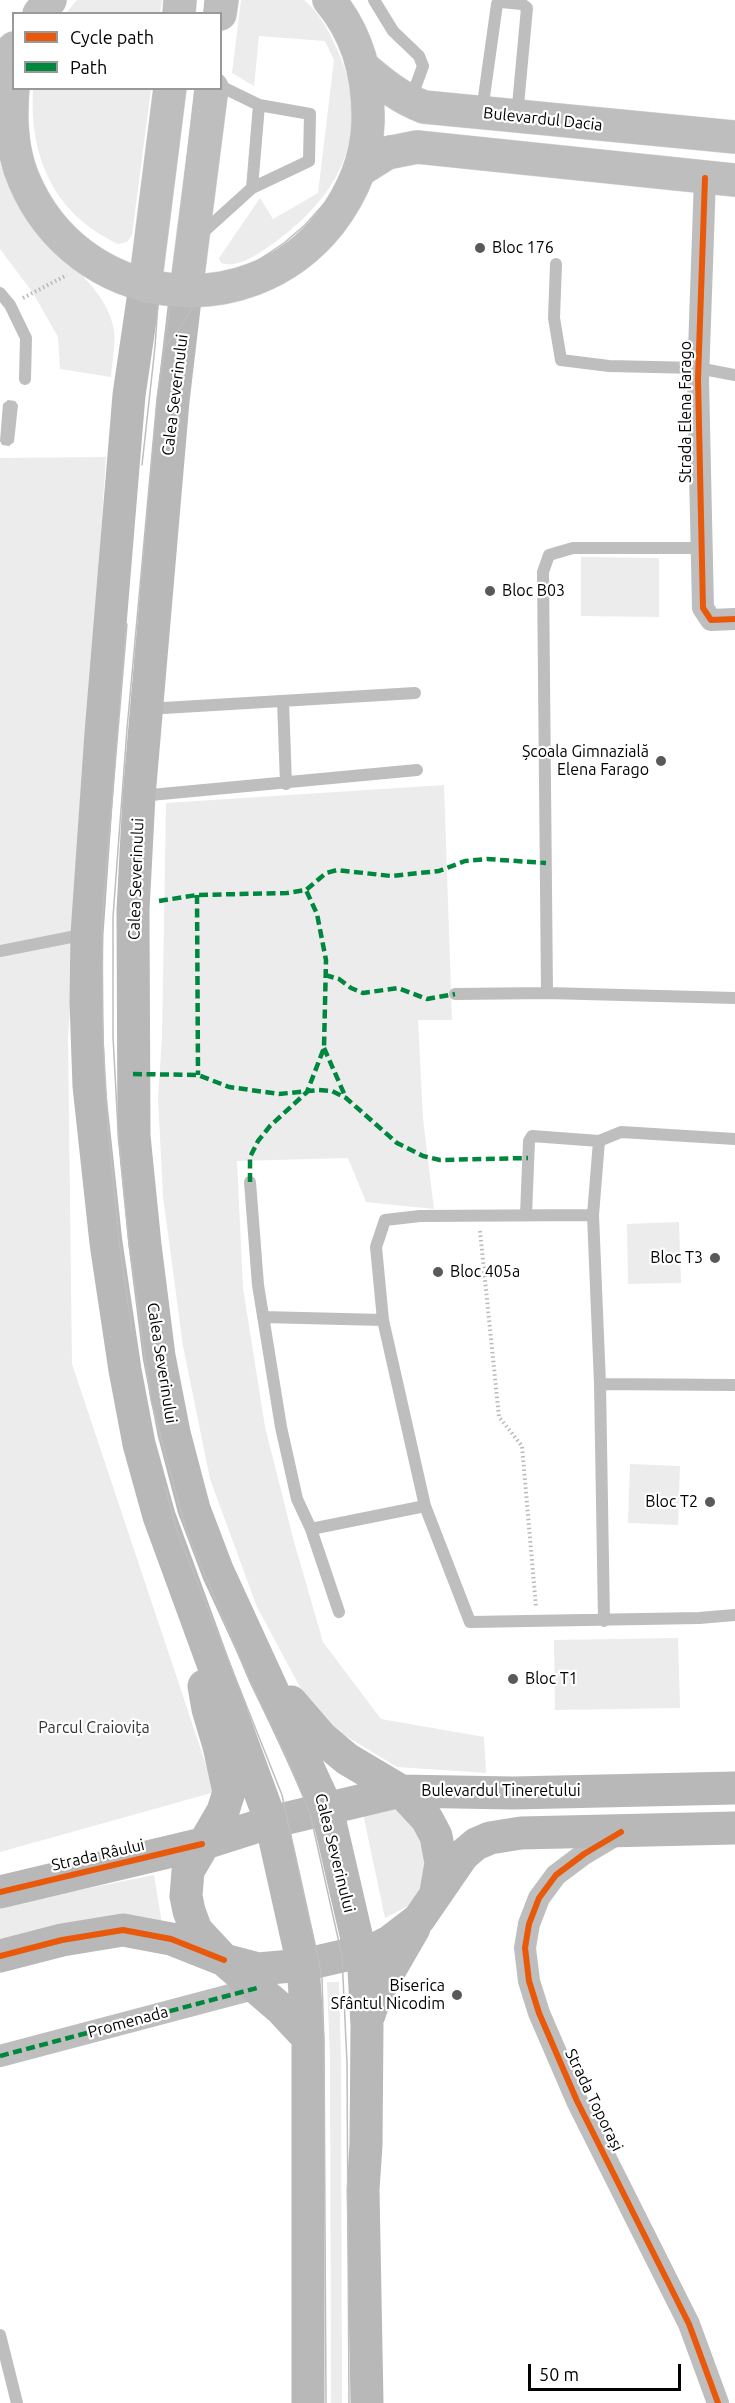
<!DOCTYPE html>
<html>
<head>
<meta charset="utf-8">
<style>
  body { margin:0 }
  #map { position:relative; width:735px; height:2403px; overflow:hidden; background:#fff; font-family:Ubuntu,sans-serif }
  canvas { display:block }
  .legend { position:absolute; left:12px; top:12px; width:210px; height:78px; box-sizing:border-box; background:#fff; border:2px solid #999; margin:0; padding:8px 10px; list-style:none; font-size:18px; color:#000 }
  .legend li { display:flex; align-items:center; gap:12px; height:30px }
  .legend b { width:30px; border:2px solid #999 }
  .scale { position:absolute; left:528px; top:2364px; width:153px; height:27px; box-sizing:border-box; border:3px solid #000; border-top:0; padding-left:8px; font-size:18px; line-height:21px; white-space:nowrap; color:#000; -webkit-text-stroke:4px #fff; paint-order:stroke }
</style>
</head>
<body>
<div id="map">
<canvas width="735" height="2403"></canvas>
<ul class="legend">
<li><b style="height:8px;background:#e8590c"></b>Cycle path</li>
<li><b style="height:8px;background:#00873e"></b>Path</li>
</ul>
<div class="scale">50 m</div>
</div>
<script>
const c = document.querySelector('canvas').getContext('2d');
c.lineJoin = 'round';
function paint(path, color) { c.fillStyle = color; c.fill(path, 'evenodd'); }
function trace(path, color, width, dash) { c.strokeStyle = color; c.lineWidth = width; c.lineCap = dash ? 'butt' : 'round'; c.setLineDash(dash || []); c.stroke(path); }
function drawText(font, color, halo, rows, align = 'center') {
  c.font = font + ' Ubuntu,sans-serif'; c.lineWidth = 4.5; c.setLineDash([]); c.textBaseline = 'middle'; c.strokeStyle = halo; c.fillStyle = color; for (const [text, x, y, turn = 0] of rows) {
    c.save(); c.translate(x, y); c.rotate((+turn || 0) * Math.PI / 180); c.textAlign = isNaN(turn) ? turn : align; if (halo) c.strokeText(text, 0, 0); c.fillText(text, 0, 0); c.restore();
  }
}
const green = new Path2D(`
  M 77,0 L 162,0 L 160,13 L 66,13 Z
  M 241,0 L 304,0 C 320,13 328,30 337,49 C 375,130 340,197 271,245 C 258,254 237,269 221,263 L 219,258 L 260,198 L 273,219 L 318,193 L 334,60 L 325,41 L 259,36 L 254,86 L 232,73 Z
  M 33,89 L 151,89 L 132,235 L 127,242 L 118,244 C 54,214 29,157 33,89 Z
  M 0,163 C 12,194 31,220 52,245 C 76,272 107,292 114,330 C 116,344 112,362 111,377 L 60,369 L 58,337 L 33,293 L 0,249 Z
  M 106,457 L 68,1037 L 72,1364 L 215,1792 L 0,1852 L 0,458 Z
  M 581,557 L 659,558 L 659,617 L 581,616 Z
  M 444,785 L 452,1020 L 418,1020 L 423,1119 L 434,1209 L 366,1202 L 348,1158 L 237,1161 L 243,1288 L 265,1427 L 293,1538 L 323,1642 L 381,1719 L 484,1737 L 486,1773 L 397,1767 L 336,1730 L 301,1689 L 257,1607 L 210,1479 L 183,1346 L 163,1196 L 158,1098 L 162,1038 L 166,803 Z
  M 679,1222 L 681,1283 L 628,1284 L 627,1224 Z
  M 630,1464 L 680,1466 L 678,1525 L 628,1523 Z
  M 678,1638 L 680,1708 L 555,1710 L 554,1640 Z
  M 382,1805 L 402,1811 L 423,1829 L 427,1882 L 408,1906 L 385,1918 L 362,1809 Z
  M 154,1875 L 162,1924 L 0,1946 L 0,1906 Z
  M 327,1982 L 339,1982 L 341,2059 L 342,2403 L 331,2403 L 330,2058 Z`);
const water = new Path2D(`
  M 8,400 L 15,401 L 18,405 L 14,442 L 9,446 L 2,445 L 0,441 L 3,404 Z`);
const path = new Path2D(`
  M 23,298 L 67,275
  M 480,1231 L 499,1417 L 522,1446 L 536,1607`);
const lane = new Path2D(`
  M 374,0 L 393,31 L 419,56 L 423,66 L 411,99
  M 482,111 L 497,4 L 501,2 L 522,4 L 527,8 L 517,116
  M 252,188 L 309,161 L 310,114 L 259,105
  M 200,235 L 252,188 L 259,105 L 220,86
  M 556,264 L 554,318 L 561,360 L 609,366 L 698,368 L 735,375
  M 0,293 L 10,305 L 26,338 L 25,379
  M 283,701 L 286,784
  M 147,709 L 415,693
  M 140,796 L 417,770
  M 0,951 L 86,934
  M 547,993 L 543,572 L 549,555 L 573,548 L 701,548
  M 455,994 L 547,993 L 735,998
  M 599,1141 L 593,1215 L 600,1384 L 604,1621
  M 250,1182 L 258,1285 L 281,1427 L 297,1499 L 311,1529 L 339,1612
  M 526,1215 L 529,1141 L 532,1136 L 599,1141 L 621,1132 L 735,1139
  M 593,1215 L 420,1216 L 385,1220 L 376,1247 L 383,1320 L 425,1506 L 470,1622 L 699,1618 L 735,1615
  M 263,1317 L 383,1320
  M 600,1384 L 735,1385
  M 311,1529 L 425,1506
  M 0,2335 L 17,2403`);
const street = new Path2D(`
  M 705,178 L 698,379 L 703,608 L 711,620 L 735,619
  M 621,1832 L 584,1854 L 556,1875 L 539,1898 L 529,1924 L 525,1948 L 529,1981 L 539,2013 L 577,2101 L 689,2324 L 718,2403
  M 0,2056 L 257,1988`);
const secondary = new Path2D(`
  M 145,286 L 129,395 L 101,733 L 87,934 L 86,1002 L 89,1086 L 106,1243 L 125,1370 L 139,1444 L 159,1516 L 271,1822 L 303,1965 L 308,2038 L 308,2403
  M 186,291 L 173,401 L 139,796 L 133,910 L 134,1136 L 145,1245 L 159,1356 L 174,1433 L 194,1509 L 218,1572 L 327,1809 L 364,1969 L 367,2026 L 366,2145 L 363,2190 L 367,2403
  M 204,1686 L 208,1709 L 219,1746 L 229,1792 L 223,1811 L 188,1871 L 186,1896 L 189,1911 L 196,1930 L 224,1960 L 281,2009 L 308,2038
  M 291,1702 L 322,1738 L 347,1759 L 401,1791 L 427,1819 L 436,1836 L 441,1863 L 436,1892
  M 0,1892 L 202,1844 L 271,1822 L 401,1791 L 513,1793 L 735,1788
  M 0,1956 L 62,1940 L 123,1930 L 171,1939 L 224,1960 L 258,1969 L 303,1965 L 377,1948 L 389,1942 L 419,1919 L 463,1855 L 476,1844 L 490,1838 L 521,1833 L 735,1828
  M 369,2015 L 376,1994 L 414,1928`);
const primary = new Path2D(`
  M 39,14 L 50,0
  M 179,14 L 180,0
  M 220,14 L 222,0
  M 0,61 L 14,48
  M 363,67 C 383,84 400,98 424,107 L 735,137
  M 14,78 C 10,112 10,148 24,180 C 77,306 245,330 330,223 C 352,194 367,159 368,122 C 369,78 358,34 329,0
  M 360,170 L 387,153 L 417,147 L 735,180
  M 145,286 L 170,88
  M 186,291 L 212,88`);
const tram = new Path2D(`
  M 193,14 L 195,0
  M 204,14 L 205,0
  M 353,65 C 373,95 381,98 414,111 L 735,145
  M 195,88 L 172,290 L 157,399 L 127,729 L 113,917 L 113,1037 L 118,1129 L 129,1244 L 151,1400 L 186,1530 L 250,1682 L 285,1754 L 310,1813 L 342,1956 L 347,2063 L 349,2403
  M 354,161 L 366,146 L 388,136 L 735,168
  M 166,346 L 183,323 L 202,291 L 224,283 L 284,243 L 305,225 L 331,196 L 347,170 L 354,151 L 359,128 L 357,99 L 347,56 L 336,33 L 313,0
  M 142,465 L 155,347 L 159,289 L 184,88
  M 127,624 L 102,920 L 103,1040 L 108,1127 L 119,1241 L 132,1332
  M 165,1487 L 177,1531 L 282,1795 L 319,1962 L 322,1978 L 324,2043 L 326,2403`);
const quiet = new Path2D(`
  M 197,895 L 198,1075
  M 159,901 L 197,895 L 287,893 L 306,890 L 326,873 L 337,870 L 391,876 L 439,871 L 465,861 L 487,859 L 546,863
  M 325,975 L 339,979 L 351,988 L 363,993 L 398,988 L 427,999 L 455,994
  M 324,1048 L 346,1098
  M 133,1074 L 198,1075 L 229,1087 L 279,1094 L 319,1090 L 332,1091 L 346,1098 L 397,1143 L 423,1156 L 440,1160 L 528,1158
  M 250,1182 L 250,1157 L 258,1141 L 270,1126 L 307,1092 L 324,1048 L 326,960 L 317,914 L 306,890
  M 0,2056 L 257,1988`);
const cycleway = new Path2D(`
  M 705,178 L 698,379 L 703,608 L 711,620 L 735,619
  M 621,1832 L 584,1854 L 556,1875 L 539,1898 L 529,1924 L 525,1948 L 529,1981 L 539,2013 L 577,2101 L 689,2324 L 718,2403
  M 0,1892 L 202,1844
  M 0,1956 L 62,1940 L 123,1930 L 171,1939 L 224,1960`);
const markers = [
  [480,248,6,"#595959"],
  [490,591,6,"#595959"],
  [661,761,6,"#595959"],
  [715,1258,6,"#595959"],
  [438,1272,6,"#595959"],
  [710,1502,6,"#595959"],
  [513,1679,6,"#595959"],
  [457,1995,6,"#595959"]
];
const streetNames = [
  ["Bulevardul Dacia",543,119,6],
  ["Calea Severinului",175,395,-83],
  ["Strada Elena Farago",686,412,-90],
  ["Calea Severinului",136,879,-88],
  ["Calea Severinului",162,1363,81],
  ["Bulevardul Tineretului",501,1791],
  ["Calea Severinului",335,1853,76],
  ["Strada Râului",98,1855,-13],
  ["Promenada",128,2022,-15],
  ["Strada Toporași",594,2100,64]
];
const poiNames = [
  ["Bloc 176",492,248],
  ["Bloc B03",502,591],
  ["Școala Gimnazială",649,752,"right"],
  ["Elena Farago",649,770,"right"],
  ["Bloc T3",703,1258,"right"],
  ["Bloc 405a",450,1272],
  ["Bloc T2",698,1502,"right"],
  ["Bloc T1",525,1679],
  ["Biserica",445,1986,"right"],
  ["Sfântul Nicodim",445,2004,"right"]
];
const parkNames = [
  ["Parcul Craiovița",94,1728]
];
paint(green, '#ececec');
paint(water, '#bfbfbf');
trace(primary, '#dbdbdb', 34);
trace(path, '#b9b9b9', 4, [1.5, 3]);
trace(lane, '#bebebe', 12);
trace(street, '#bebebe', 22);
trace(secondary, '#b8b8b8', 33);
trace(primary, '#bebebe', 33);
trace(tram, '#bebebe', 1.5);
trace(quiet, '#00873e', 4.5, [9, 4.5]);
trace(cycleway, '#e8590c', 6);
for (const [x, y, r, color] of markers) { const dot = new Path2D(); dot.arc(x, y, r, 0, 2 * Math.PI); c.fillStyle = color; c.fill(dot); trace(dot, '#fff', 2); }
drawText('16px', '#000', '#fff', streetNames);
drawText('16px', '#000', '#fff', poiNames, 'left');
drawText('16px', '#333', '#fff', parkNames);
</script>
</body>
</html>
